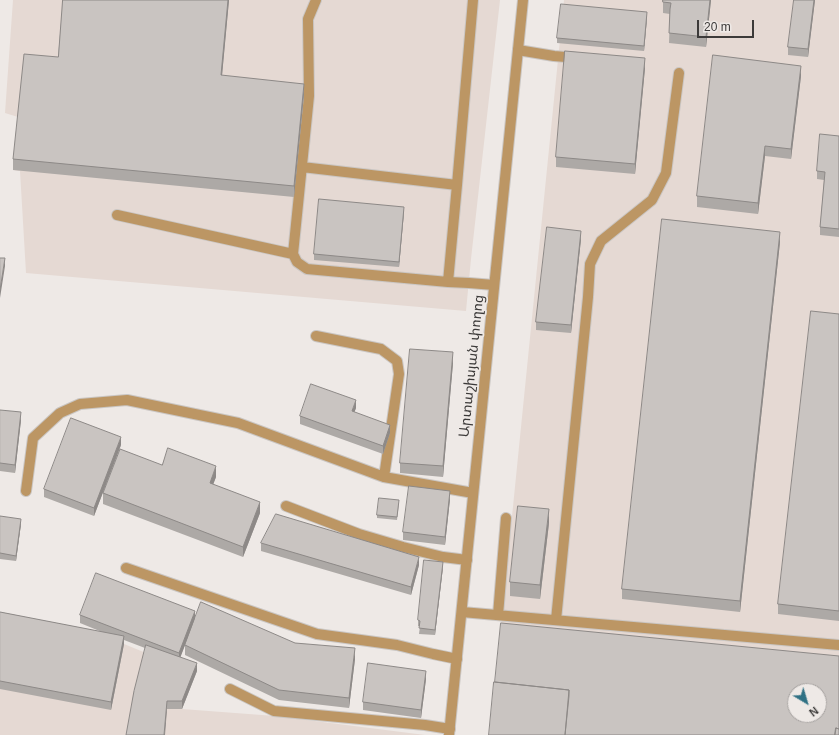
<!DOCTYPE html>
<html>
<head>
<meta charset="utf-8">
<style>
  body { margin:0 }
  #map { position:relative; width:839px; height:735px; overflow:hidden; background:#eee9e6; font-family:Helvetica,sans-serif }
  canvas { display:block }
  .north { position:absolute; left:787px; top:683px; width:40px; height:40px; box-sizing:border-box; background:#eee9e6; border:1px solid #a7a3a1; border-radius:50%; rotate:142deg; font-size:11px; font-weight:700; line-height:16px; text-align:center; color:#3c3a39 }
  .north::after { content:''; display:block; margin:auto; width:14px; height:18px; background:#307184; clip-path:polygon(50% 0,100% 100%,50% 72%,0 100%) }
  .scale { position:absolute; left:697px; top:20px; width:57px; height:18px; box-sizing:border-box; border:2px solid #3c3a39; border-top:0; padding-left:5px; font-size:12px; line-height:14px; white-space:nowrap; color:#3c3a39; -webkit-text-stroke:3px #eee9e6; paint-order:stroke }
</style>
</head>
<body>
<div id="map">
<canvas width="839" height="735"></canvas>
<div class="north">N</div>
<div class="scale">20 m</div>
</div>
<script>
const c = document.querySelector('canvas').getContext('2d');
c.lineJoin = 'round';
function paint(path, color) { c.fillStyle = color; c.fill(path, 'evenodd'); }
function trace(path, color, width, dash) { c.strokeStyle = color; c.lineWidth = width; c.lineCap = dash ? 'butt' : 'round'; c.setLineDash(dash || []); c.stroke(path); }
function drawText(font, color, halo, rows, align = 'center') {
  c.font = font + ' Helvetica,"Noto Sans Armenian",sans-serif'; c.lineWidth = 3.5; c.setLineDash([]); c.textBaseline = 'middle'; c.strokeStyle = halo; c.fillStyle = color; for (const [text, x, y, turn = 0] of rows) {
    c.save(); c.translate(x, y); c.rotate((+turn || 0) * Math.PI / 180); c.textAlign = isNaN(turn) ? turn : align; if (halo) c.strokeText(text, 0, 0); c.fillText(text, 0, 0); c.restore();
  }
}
const built = new Path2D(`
  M 13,0 L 500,0 L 471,259 L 466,311 L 26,273 L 20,171 L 13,170 L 18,117 L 5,113 Z
  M 564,0 L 839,0 L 839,735 L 490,735 ZM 795,691 L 819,691 L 819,715 L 795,715 Z
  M 0,620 L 124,644 L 146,653 L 182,709 L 275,716 L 425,735 L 0,735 Z`);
const lane = new Path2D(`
  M 316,0 L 308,19 L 309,96 L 293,254 L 297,262 L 307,269 L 448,282 L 469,283 L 494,285
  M 518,50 L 554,56 L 577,58
  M 302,167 L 457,185 L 473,0
  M 117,215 L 293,254
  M 448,282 L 457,185
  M 316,336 L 381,349 L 397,361 L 399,374 L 384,477
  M 26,491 L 33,438 L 60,413 L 80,404 L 127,400 L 238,423 L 384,477 L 473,493
  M 286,506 L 359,534 L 403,547 L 443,557 L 467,560
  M 126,568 L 317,634 L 397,645 L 433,654 L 457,659
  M 462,612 L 839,645
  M 498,615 L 506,518
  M 556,620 L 588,297 L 590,264 L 601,241 L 652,200 L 666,173 L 679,73
  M 230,689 L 274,711 L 425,725 L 450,729`);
const street = new Path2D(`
  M 449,735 L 523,0`);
const wall = new Path2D(`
  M 63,0 L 229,0 L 222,76 L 304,94 L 294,197 L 13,170 L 13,159 L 58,57 Z
  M 711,0 L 706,47 L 669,43 L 670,14 L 663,13 L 663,2 Z
  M 815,0 L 808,57 L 788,55 L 788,47 Z
  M 647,18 L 644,51 L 557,43 L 557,38 Z
  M 645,68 L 635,174 L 556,167 L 556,157 Z
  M 801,76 L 791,159 L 765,156 L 758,214 L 697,207 L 697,196 Z
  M 839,136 L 839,237 L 820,235 L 820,227 L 824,180 L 817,179 L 817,171 Z
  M 404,212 L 399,267 L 314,260 L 314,254 Z
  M 581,239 L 571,333 L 536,330 L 536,322 Z
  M 780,242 L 740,612 L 622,599 L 622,589 Z
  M 839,314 L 839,621 L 778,614 L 778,604 Z
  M 453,363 L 443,477 L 400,473 L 400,463 Z
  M 356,408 L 354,412 L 390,433 L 383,454 L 300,424 L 300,416 Z
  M 0,410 L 21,420 L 15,473 L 0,471 Z
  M 121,445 L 94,516 L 44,497 L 44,489 Z
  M 162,465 L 216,477 L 213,484 L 260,513 L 243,557 L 103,504 L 103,493 Z
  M 450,499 L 445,545 L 403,540 L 403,532 Z
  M 399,503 L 397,520 L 377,518 L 377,515 Z
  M 0,516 L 21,524 L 16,561 L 0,559 Z
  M 549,523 L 540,599 L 510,596 L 510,582 Z
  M 261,543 L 419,565 L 411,595 L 261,551 Z
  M 443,567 L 435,635 L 419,634 L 420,626 L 418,626 L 418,620 Z
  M 0,612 L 102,632 L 80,623 L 80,615 L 195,618 L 295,643 L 355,659 L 349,708 L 279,700 L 185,655 L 185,645 L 180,657 L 197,671 L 182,709 L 167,709 L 145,648 L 124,640 L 124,644 L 111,710 L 0,689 Z
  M 426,679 L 421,718 L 363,710 L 363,702 Z`);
const shadedWall = new Path2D(`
  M 228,0 L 229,0 L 221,86 L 221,75 Z
  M 710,0 L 711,0 L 706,47 L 706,37 Z
  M 814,0 L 815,0 L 808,57 L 808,49 Z
  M 647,12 L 647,18 L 644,51 L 644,46 Z
  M 645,58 L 645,68 L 635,174 L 635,164 Z
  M 801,66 L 801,76 L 791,159 L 791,149 Z
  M 304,84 L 304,94 L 294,197 L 294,186 Z
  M 765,146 L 765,156 L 758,214 L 758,203 Z
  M 404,207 L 404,212 L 399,267 L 399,262 Z
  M 581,231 L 581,239 L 571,333 L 571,325 Z
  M 780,232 L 780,242 L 740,612 L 740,601 Z
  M 5,258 L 5,266 L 0,298 L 0,290 Z
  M 453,352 L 453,363 L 443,477 L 443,466 Z
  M 356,400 L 356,408 L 352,419 L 352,411 Z
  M 21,412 L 21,420 L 15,473 L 15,465 Z
  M 390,425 L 390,433 L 383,454 L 383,446 Z
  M 121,437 L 121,445 L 94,516 L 94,508 Z
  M 216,466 L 216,477 L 210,493 L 210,483 Z
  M 450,491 L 450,499 L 445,545 L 445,537 Z
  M 260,502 L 260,513 L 243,557 L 243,547 Z
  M 549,509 L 549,523 L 540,599 L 540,585 Z
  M 21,519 L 21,524 L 16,561 L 16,556 Z
  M 419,557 L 419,565 L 411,595 L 411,587 Z
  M 443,562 L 443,567 L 435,635 L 435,630 Z
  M 195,611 L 195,619 L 179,661 L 179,653 Z
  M 124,636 L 124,644 L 111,710 L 111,702 Z
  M 355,648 L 355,659 L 349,708 L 349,698 Z
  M 197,663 L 197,671 L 182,709 L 182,701 Z
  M 426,671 L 426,679 L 421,718 L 421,710 Z
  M 167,701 L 167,709 L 165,735 L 164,735 Z`);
const building = new Path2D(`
  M 63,0 L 228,0 L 221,75 L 304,84 L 294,186 L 13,159 L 24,54 L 58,57 Z
  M 663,0 L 710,0 L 706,37 L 669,33 L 670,9 L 671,3 L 663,2 Z
  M 794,0 L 814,0 L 808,49 L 788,47 Z
  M 561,4 L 647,12 L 644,46 L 557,38 Z
  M 565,51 L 645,58 L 635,164 L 556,157 Z
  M 713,55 L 801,66 L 791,149 L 765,146 L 758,203 L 697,196 Z
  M 820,134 L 839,136 L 839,229 L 820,227 L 825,172 L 817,171 Z
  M 319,199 L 404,207 L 399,262 L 314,254 Z
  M 662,219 L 780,232 L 740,601 L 622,589 Z
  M 547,227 L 581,231 L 571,325 L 536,322 Z
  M 0,258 L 5,258 L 0,290 Z
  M 811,311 L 839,314 L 839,611 L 778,604 Z
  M 410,349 L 453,352 L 443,466 L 400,463 Z
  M 311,384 L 356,400 L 352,411 L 390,425 L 383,446 L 300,416 Z
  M 0,410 L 21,412 L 15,465 L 0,463 Z
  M 71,418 L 121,437 L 94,508 L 44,489 Z
  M 168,448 L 216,466 L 210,483 L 260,502 L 243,547 L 103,493 L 120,449 L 162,465 Z
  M 409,486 L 450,491 L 445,537 L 403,532 Z
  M 379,498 L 399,500 L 397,517 L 377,515 Z
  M 518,506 L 549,509 L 540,585 L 510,582 Z
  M 276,514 L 419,557 L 411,587 L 261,543 Z
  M 0,516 L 21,519 L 16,556 L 0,553 Z
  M 424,560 L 443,562 L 435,630 L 419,628 L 420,621 L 418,620 Z
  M 96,573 L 195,611 L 179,653 L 80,615 Z
  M 201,602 L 295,643 L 355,648 L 349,698 L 279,690 L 185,645 Z
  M 0,612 L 124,636 L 111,702 L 0,681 Z
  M 501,623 L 839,656 L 839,729 L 836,728 L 835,735 L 565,735 L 569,696 L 569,690 L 495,682 ZM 795,691 L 819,691 L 819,715 L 795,715 Z
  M 146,645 L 197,663 L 182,701 L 167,701 L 164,735 L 126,735 L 134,691 Z
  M 368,663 L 426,671 L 421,710 L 363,702 Z
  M 494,682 L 569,690 L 565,735 L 489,735 Z
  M 836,728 L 839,729 L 839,735 L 835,735 Z`);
const streetNames = [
  ["Արտաշիսյան փողոց",472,366,-84]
];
paint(built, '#e5d9d3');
trace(lane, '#cac6c3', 12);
trace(street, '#cac6c3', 12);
trace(lane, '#bc9664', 10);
trace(street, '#bc9664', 10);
paint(wall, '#ada9a6');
paint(shadedWall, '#8d8987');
paint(building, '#c9c4c1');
trace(building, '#8d8987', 1);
drawText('14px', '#3c3a39', '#eee9e6', streetNames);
</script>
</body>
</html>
